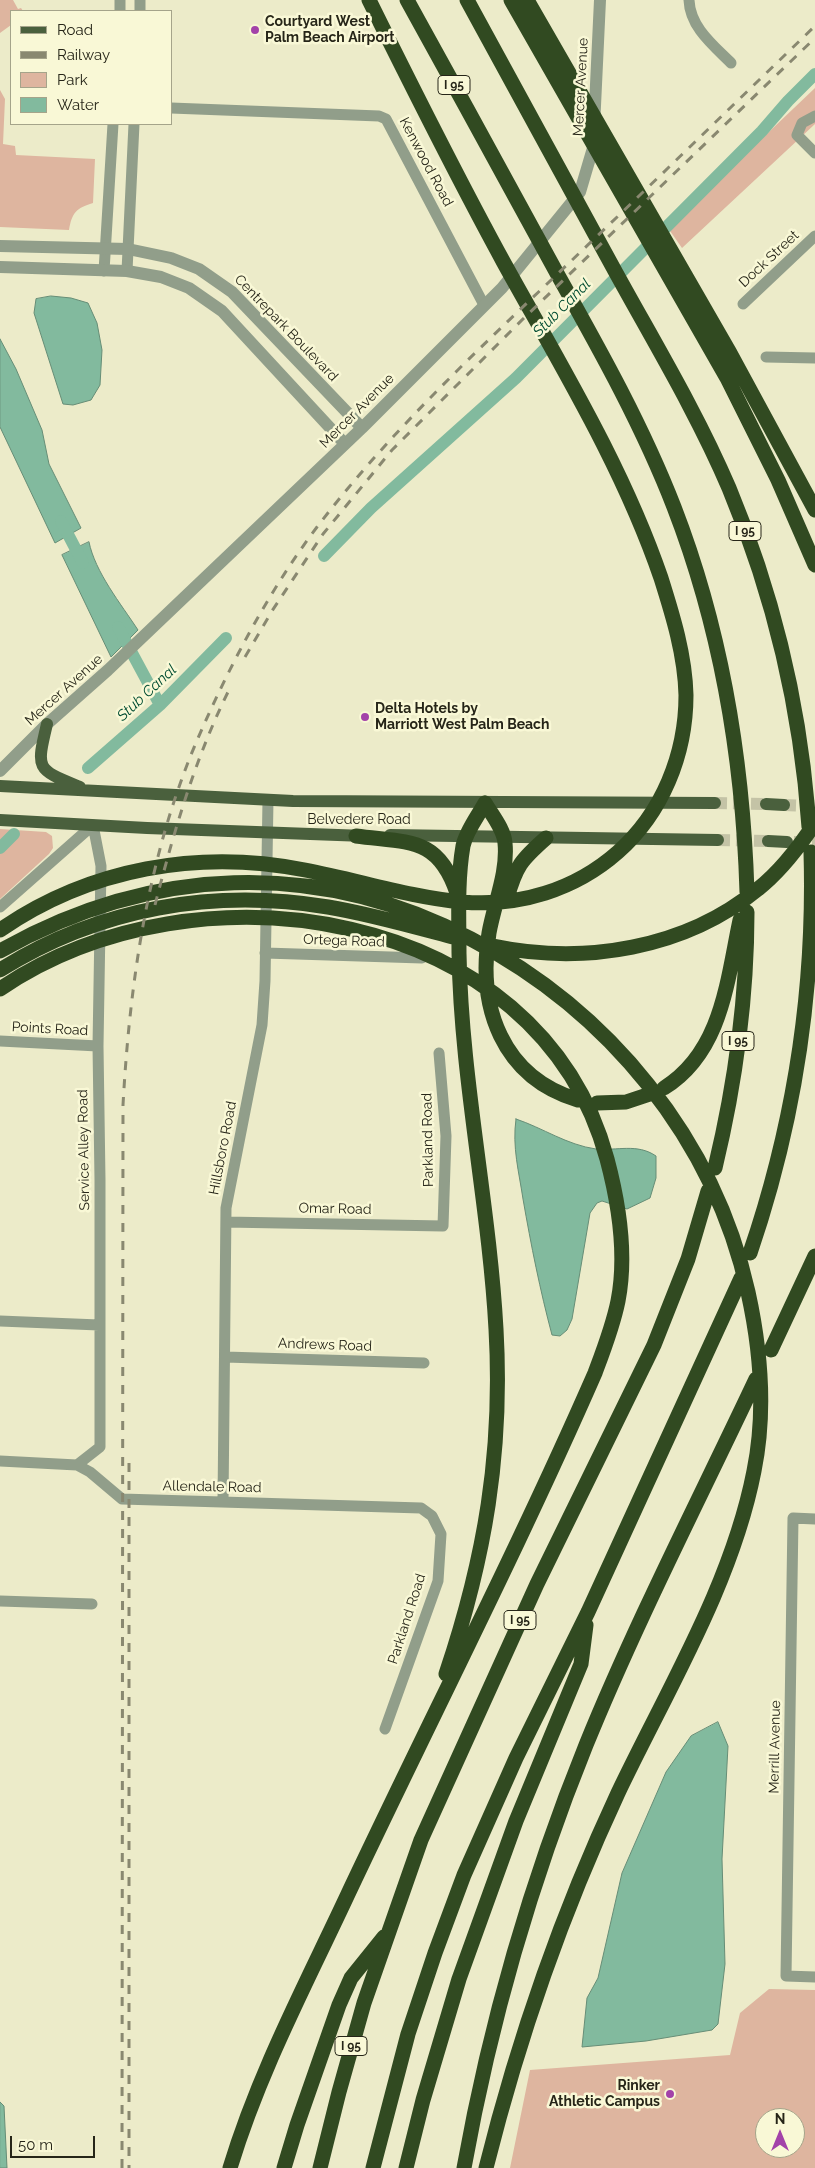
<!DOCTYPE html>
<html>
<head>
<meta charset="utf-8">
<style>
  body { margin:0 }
  #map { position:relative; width:815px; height:2168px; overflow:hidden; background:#ecebc9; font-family:Raleway,sans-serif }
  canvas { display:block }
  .legend { position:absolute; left:10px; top:10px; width:162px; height:115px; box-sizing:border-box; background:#f9f8d6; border:1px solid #a5a48a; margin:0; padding:6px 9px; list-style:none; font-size:15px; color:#262518 }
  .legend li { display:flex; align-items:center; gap:10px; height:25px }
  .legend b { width:25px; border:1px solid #a5a48a }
  .north { position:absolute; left:755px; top:2108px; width:50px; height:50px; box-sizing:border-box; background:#f9f8d6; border:1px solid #a5a48a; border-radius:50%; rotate:0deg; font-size:14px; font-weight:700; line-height:20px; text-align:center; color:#262518 }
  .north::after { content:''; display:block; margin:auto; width:18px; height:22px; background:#a342a9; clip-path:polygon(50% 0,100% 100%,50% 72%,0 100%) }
  .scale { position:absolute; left:10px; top:2136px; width:85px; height:22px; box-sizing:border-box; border:2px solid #262518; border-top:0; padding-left:6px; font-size:15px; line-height:18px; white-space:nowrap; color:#262518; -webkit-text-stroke:4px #f9f8d6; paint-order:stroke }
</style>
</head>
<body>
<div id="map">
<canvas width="815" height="2168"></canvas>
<ul class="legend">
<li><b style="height:6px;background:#4a603d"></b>Road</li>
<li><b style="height:6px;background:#898870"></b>Railway</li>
<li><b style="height:14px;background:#deb59f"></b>Park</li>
<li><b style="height:14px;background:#82ba9e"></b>Water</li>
</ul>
<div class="north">N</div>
<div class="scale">50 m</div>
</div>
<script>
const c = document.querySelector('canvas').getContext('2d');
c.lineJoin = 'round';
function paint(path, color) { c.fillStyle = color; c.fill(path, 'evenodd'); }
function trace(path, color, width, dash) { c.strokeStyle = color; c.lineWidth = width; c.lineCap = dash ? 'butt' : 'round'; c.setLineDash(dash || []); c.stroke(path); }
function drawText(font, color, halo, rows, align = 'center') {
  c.font = font + ' Raleway,sans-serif'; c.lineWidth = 5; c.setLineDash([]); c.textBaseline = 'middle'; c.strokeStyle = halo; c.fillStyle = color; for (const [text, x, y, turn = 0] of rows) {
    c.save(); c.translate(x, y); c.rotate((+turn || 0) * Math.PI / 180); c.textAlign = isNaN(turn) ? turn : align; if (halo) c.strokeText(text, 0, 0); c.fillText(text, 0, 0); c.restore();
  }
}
const green = new Path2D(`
  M 0,0 L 13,0 L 18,9 L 21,8 L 23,11 L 11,11 L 11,25 L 0,33 Z
  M 815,88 L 815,124 L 682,248 L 668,228 Z
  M 0,90 L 5,99 L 3,144 L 15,146 L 16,155 L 95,159 L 93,203 C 76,208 72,213 69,230 L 0,227 Z
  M 0,829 L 46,832 L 52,836 L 53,848 L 49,854 L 0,899 Z
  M 769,1989 L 815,1990 L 815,2168 L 510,2168 L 530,2070 L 730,2055 L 740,2013 ZM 765,2118 L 795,2118 L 795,2148 L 765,2148 Z`);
const water = new Path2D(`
  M 51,296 L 71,298 L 88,303 L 97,323 L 102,350 L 100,385 L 91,400 L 73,405 L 63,404 L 34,313 L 36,299 Z
  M 0,339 L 16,369 L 42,430 L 49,464 L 81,528 L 55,543 L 0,427 Z
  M 89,542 C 95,572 121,604 138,630 L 111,657 L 62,555 Z
  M 516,1119 C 543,1128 567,1145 596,1149 C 617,1151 637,1143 656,1156 L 656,1178 L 650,1198 L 627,1209 L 602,1201 L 597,1203 L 590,1213 L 572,1319 L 567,1330 L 560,1336 L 552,1335 C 540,1290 531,1245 523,1199 C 519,1172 512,1147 516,1119 Z
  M 718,1722 L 728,1746 L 722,1859 L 725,1964 L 718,2024 L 712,2030 L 646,2041 L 582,2047 L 587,1998 L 598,1978 L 622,1873 L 666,1772 L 691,1736 Z
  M 0,2102 L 4,2106 L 7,2168 L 0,2168 Z`);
const canal = new Path2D(`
  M 61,521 L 83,563
  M 324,556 L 371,508 L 516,378 L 762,131 L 788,101 L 815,74
  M 118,627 L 160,705
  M 88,768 L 160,705 L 226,638
  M 0,848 L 14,834`);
const primaryTunnel = new Path2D(`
  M 715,803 L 766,804
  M 784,805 L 815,806
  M 718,840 L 768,841
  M 794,842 L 815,842`);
const minor = new Path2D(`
  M 689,0 C 690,27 713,45 731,63
  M 120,11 L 120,0
  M 140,11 L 140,0
  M 171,108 L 379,116 L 386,119 L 484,305
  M 815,116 L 802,123 L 797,135 L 815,153
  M 104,271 L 113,124
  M 127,271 L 134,124
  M 743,304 L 815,236
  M 766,357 L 815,358
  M 0,907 L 93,825 L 101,866 L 98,1046 L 100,1180 L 100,1447 L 77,1465
  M 265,953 L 422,958
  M 0,1041 L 98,1046
  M 226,1222 L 443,1226 L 446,1136 L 439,1053
  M 0,1321 L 99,1325
  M 225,1357 L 424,1363
  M 0,1461 L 77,1465 L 90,1472 L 122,1499 L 421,1508 L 432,1516 L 441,1534 L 438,1581 L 385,1729
  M 223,1502 L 226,1208 L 262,1025 L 265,981 L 268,800
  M 815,1519 L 793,1518 L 786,1976 L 815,1977
  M 0,1601 L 92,1604`);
const tertiary = new Path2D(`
  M 0,246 L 128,249 L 171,258 L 199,269 L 232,292 L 362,428
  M 0,267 L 127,271 L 161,277 L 189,288 L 222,311 L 345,444
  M 0,771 L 47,724 L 108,670 L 362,428 L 502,288 L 580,192 L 593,148 L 600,0`);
const primary = new Path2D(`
  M 47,724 C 36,770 36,769 80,787
  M 0,786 L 293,801 L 715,803
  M 766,804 L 784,805
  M 0,820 L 147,828 L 365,836
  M 390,835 L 718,840
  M 768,841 L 787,842`);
const motorway = new Path2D(`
  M 407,0 C 458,92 509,185 559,277 C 601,352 643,427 674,507 C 722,631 743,761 747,892
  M 467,0 C 516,90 566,181 615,271 C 654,342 697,413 729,488 C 774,596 801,710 809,827
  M 511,0 L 727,378 L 778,480 L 815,565
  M 527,0 L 730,353 L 815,510
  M 485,803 C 492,815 504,829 505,843 C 508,873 494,904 489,933 C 477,1007 502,1077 578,1100
  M 356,836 C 408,843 438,836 457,893
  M 507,898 C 516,866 521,860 546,838
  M 0,930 C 90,868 199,849 305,870 C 358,880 409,897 462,902 C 519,907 575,890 618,852 C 662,813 686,755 686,695 C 685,655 673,616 661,578 C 623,467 561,366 504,263 C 457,177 413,89 369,0
  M 493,946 C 584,965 685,949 758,889 C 781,871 799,847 815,823
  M 0,951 C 150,866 317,858 471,939 C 609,1011 714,1139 748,1292 C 761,1351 766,1412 754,1471 C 732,1584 667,1690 618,1793 C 562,1913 518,2040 486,2168
  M 0,970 C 99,908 213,888 328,907 C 370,914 412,926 453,937
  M 0,989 C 195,856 539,906 607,1159 C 619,1204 627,1255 618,1301 C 613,1326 604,1349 595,1373 C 518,1549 430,1720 348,1894 C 306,1984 259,2072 230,2168
  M 664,1088 C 722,1052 727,981 740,920
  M 597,1103 L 626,1102 L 650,1094
  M 715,1168 C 735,1085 747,998 747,912
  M 750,1253 C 794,1124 815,988 811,852
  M 771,1350 L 815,1256
  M 446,1674 C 485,1558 503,1452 496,1329 C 489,1203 461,1079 459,953 C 459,918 457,881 463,846 C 466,831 478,816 485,803
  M 284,2168 L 297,2125 L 339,2005 L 351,1978 L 384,1937
  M 320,2168 L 339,2092 L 364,2003 L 421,1840 L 537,1584 L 654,1345 L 688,1259 L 708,1191
  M 373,2168 L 408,2034 L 435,1953 L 464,1875 L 516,1758 L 588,1612 L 741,1278
  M 406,2168 L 423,2100 L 459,1979 L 516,1821 L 581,1664 L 586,1625
  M 464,2168 C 490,2023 531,1881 586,1745 C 637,1620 699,1500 756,1379`);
const rail = new Path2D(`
  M 245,657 L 272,611 L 323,534 L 392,450 L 524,318 L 815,38
  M 155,905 C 174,831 196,755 231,686
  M 129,1463 L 129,2168
  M 122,2168 L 123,1105 C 130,978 149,847 202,729 C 233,659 271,588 317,527 C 391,430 482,346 570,262 C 652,184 733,105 815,26`);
const markers = [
  [255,30,5,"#a342a9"],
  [365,717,5,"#a342a9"],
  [670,2094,5,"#a342a9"]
];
const shields = [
  [454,85,32],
  [745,531,32],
  [738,1041,32],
  [520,1620,32],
  [351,2046,32]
];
const shieldNames = [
  ["I 95",454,85],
  ["I 95",745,531],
  ["I 95",738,1041],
  ["I 95",520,1620],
  ["I 95",351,2046]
];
const poiNames = [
  ["Courtyard West",265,22],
  ["Palm Beach Airport",265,38],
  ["Delta Hotels by",375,709],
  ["Marriott West Palm Beach",375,725],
  ["Rinker",660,2086,"right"],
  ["Athletic Campus",660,2102,"right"]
];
const streetNames = [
  ["Mercer Avenue",581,87,-87],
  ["Kenwood Road",426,162,62],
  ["Dock Street",769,259,-43],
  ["Centrepark Boulevard",286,328,46],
  ["Mercer Avenue",357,411,-45],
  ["Mercer Avenue",64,690,-42],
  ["Belvedere Road",359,820],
  ["Ortega Road",344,941,2],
  ["Points Road",50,1029,3],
  ["Parkland Road",428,1140,-91],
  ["Hillsboro Road",223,1148,-79],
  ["Service Alley Road",84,1150,-91],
  ["Omar Road",335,1209,1],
  ["Andrews Road",325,1345,2],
  ["Allendale Road",212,1487,1],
  ["Parkland Road",407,1619,-72],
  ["Merrill Avenue",775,1747,-89]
];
const waterNames = [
  ["Stub Canal",562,308,-45],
  ["Stub Canal",147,693,-43]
];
paint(green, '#deb59f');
paint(water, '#82ba9e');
trace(water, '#668d76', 1);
trace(canal, '#82ba9e', 12);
trace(primaryTunnel, '#c4c3a6', 12, [12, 6]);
trace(minor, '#919e8a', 11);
trace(tertiary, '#919e8a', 12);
trace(primary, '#4a603d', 12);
trace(motorway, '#314a21', 15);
trace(rail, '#898870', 3, [9, 9]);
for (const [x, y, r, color] of markers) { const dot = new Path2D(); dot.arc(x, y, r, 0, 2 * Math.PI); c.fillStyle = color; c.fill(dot); trace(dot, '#f9f8d6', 2); }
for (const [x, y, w] of shields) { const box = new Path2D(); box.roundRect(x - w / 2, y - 9.5, w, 19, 4); c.fillStyle = '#f9f8d6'; c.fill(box); trace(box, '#262518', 1); }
drawText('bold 12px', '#262518', null, shieldNames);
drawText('bold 14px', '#262518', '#f9f8d6', poiNames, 'left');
drawText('14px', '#262518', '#f9f8d6', streetNames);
drawText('italic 15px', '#004c32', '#f9f8d6', waterNames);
</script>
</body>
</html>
